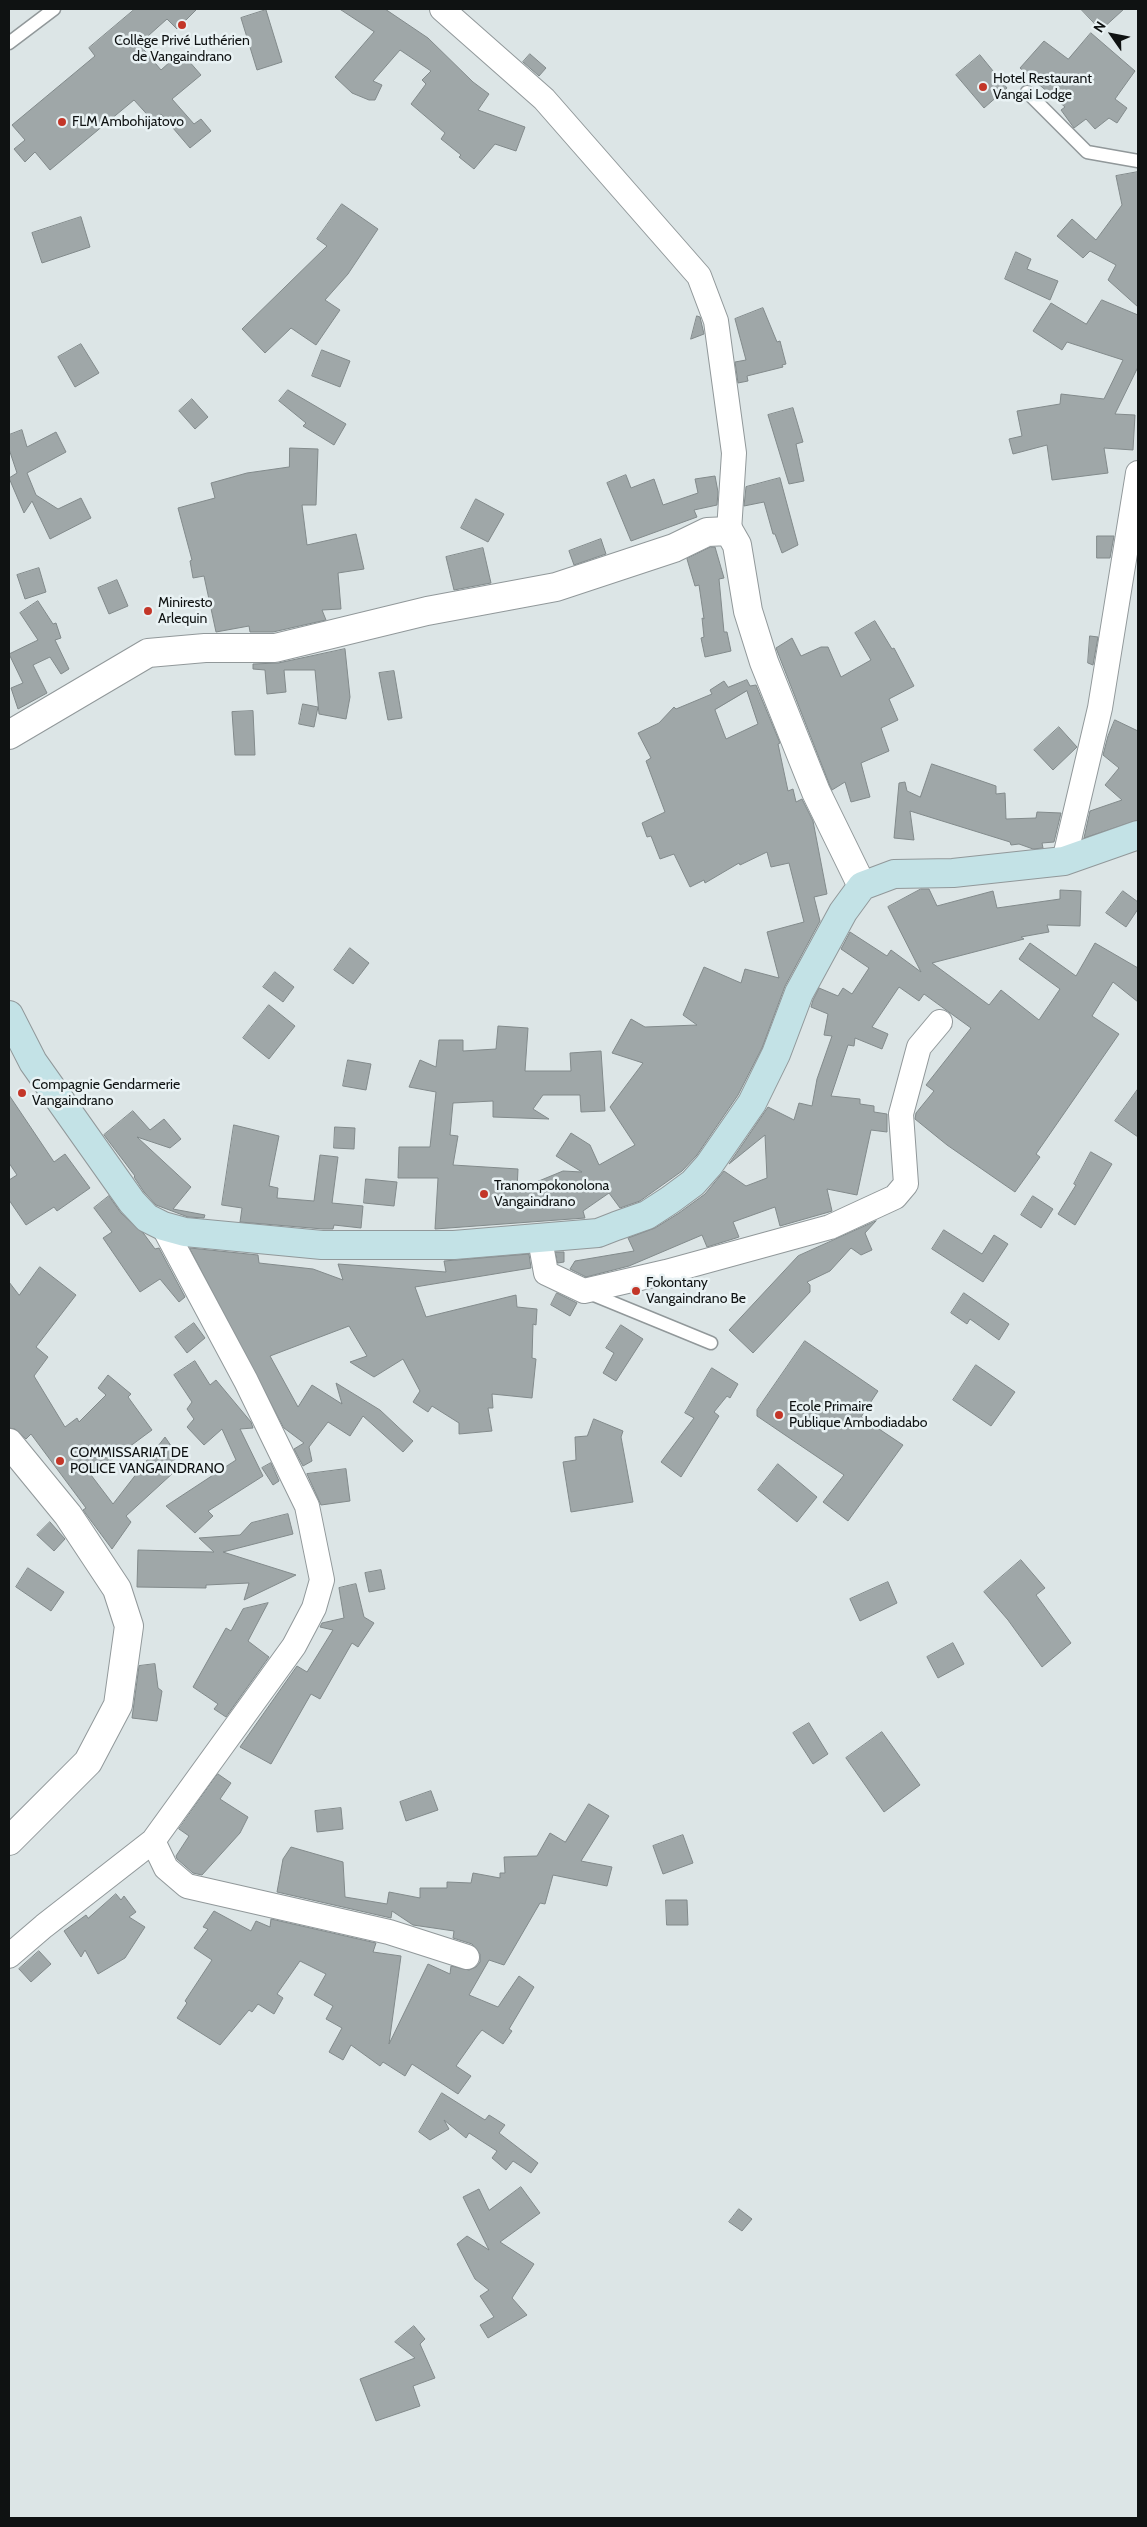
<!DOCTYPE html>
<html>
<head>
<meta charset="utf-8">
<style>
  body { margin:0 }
  #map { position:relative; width:1147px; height:2527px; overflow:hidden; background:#dce5e6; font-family:Cabin,sans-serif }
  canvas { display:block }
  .frame { position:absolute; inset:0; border:10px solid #0f1212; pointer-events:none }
  .north { position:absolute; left:1087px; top:10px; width:50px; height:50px; -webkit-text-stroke:4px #e9f2f4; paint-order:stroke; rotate:303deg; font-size:14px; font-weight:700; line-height:20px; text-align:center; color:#0f1212 }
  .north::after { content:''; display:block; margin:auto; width:18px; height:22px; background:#0f1212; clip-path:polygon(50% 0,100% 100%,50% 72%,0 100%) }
</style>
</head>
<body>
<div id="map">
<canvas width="1147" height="2527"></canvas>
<div class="frame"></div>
<div class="north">N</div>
</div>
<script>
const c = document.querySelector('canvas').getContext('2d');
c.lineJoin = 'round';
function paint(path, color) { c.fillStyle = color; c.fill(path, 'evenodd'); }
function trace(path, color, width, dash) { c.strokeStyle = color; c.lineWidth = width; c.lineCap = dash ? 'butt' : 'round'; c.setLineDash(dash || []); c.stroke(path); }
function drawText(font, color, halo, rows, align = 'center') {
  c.font = font + ' Cabin,sans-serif'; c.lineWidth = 5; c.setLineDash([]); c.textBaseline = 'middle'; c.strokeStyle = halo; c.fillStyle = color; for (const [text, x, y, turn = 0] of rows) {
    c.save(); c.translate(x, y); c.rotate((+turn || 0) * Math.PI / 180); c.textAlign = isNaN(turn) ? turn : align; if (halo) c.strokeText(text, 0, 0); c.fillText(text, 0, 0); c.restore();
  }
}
const building = new Path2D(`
  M 135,9 L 197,9 L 177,29 L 167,19 L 139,44 L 161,70 L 181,52 L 201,75 L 172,99 L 194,124 L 201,119 L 211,131 L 190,148 L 161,114 L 153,121 L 134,100 L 50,170 L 35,152 L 25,162 L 14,149 L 25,140 L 12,125 L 95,56 L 89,48 Z
  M 340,9 L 385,9 L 428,38 L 473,82 L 489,94 L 478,110 L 525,127 L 516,151 L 495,144 L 474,169 L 459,157 L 461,155 L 441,139 L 445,133 L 411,104 L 426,84 L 422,80 L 431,71 L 400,50 L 373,81 L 382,85 L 375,100 L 369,100 L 352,93 L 335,77 L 374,32 Z
  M 1081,9 L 1124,9 L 1101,30 Z
  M 266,10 L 282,62 L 257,70 L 241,18 Z
  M 1091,33 L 1135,71 L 1115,99 L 1127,108 L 1117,123 L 1109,118 L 1095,129 L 1086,119 L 1074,128 L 1061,110 L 1065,107 L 1020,68 L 1044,41 L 1068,59 Z
  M 530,54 L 546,68 L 539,76 L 523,62 Z
  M 980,55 L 1007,88 L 984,108 L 956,75 Z
  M 1138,172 L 1138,307 L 1108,280 L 1116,265 L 1090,251 L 1083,258 L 1057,236 L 1072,219 L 1096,240 L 1122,205 L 1116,176 Z
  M 342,204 L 378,229 L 348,274 L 325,300 L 340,310 L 316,345 L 291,328 L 265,353 L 242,329 L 327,246 L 317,239 Z
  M 81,217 L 90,247 L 42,263 L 32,233 Z
  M 1016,252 L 1031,259 L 1027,269 L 1058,281 L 1050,300 L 1005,279 Z
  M 1102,300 L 1138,315 L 1138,367 L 1115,414 L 1135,415 L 1133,450 L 1104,448 L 1108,473 L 1052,480 L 1047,445 L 1013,454 L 1009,439 L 1022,436 L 1017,411 L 1060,404 L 1061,394 L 1104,399 L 1123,360 L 1067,342 L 1062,350 L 1033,331 L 1051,303 L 1086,324 Z
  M 763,308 L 777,342 L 780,341 L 786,364 L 782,365 L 783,367 L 747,376 L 748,381 L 738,383 L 735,362 L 746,360 L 735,319 Z
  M 697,316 L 700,317 L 704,334 L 691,339 Z
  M 81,344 L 99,373 L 75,387 L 58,357 Z
  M 322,350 L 350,361 L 340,387 L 312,376 Z
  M 288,390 L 346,424 L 334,445 L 303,426 L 306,423 L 279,401 Z
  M 192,399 L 208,417 L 195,429 L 179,411 Z
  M 793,408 L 803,442 L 796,444 L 804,481 L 789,484 L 768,415 Z
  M 22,430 L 27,447 L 56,432 L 66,452 L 27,473 L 36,495 L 58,509 L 81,498 L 91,518 L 50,539 L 32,501 L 24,513 L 9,478 L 17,473 L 9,449 L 9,435 Z
  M 290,448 L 318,449 L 316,505 L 302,505 L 307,545 L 356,534 L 364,569 L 338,573 L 341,609 L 322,610 L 326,620 L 273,632 L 250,632 L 249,626 L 216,632 L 204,576 L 193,578 L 190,561 L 192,560 L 178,508 L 215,498 L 211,483 L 247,473 L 289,467 Z
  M 626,475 L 631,488 L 654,479 L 663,505 L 698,493 L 695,479 L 715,476 L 718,492 L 717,505 L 694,510 L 697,517 L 631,541 L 607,483 Z
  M 780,478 L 798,545 L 782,553 L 775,534 L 773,534 L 764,502 L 744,506 L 746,487 Z
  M 476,499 L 504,514 L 488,542 L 461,528 Z
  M 1097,536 L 1114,536 L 1110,558 L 1097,558 Z
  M 601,539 L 606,554 L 574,565 L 569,551 Z
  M 711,547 L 715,547 L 724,578 L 719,579 L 724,632 L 727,632 L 731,651 L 705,657 L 701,638 L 704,637 L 702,618 L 704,619 L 699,585 L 695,586 L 687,559 Z
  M 483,548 L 491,583 L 454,590 L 446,557 Z
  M 39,568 L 46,592 L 25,599 L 17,575 Z
  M 117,580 L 128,606 L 109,614 L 98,588 Z
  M 38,601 L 53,624 L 56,623 L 61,638 L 55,640 L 69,669 L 61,674 L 50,657 L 33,665 L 47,693 L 18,709 L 11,688 L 23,683 L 9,654 L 38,640 L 20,613 Z
  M 875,621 L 892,649 L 894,648 L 914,686 L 889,699 L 898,720 L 881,728 L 889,751 L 861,763 L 870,797 L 851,802 L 845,782 L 832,790 L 830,786 L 776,648 L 792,638 L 801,656 L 821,647 L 828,647 L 841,677 L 871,660 L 855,633 Z
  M 1090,636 L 1098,637 L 1093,665 L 1088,663 Z
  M 345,649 L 350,697 L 346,719 L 319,714 L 315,670 L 284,670 L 286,692 L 267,694 L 265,670 L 253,669 L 253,664 L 278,663 Z
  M 394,671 L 402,718 L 388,720 L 379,673 Z
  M 747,680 L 750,686 L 756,685 L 780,743 L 778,744 L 788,791 L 793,789 L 796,802 L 802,799 L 813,821 L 827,894 L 814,897 L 820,921 L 785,986 L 762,1048 L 738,1095 L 697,1155 L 682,1171 L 640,1201 L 620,1208 L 609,1193 L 583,1211 L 585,1218 L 435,1229 L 438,1178 L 398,1178 L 399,1147 L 430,1147 L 436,1092 L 409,1087 L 420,1060 L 436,1067 L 439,1040 L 463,1040 L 463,1051 L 496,1049 L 498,1026 L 528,1028 L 525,1071 L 571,1071 L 570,1053 L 601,1051 L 605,1111 L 581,1112 L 580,1095 L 543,1095 L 533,1109 L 549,1119 L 493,1117 L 493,1101 L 453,1103 L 450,1135 L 458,1136 L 453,1165 L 518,1169 L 517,1190 L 563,1171 L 582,1172 L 556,1156 L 571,1133 L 590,1145 L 599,1165 L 635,1145 L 610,1107 L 643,1063 L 612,1053 L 631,1019 L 645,1027 L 697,1025 L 683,1015 L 704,967 L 741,983 L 745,969 L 779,978 L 767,932 L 804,922 L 789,863 L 771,867 L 767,852 L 740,865 L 739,863 L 705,883 L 704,880 L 690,887 L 674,854 L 660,859 L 651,836 L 647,837 L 642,823 L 665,812 L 646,761 L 651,758 L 638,733 L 659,723 L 674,707 L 676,709 L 712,694 L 710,690 L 724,681 L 728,687 ZM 747,691 L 758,724 L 726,739 L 715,710 Z
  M 303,704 L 318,707 L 314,727 L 299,724 Z
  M 253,711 L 255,755 L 235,755 L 232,712 Z
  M 1115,720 L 1138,731 L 1138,820 L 1084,838 L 1090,811 L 1122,800 L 1105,785 L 1119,768 L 1103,755 L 1108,736 Z
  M 1059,727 L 1077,747 L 1053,770 L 1034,750 Z
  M 932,764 L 996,786 L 996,794 L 1005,793 L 1006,819 L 1036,818 L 1037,812 L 1061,813 L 1054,842 L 1042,843 L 1043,848 L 1033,849 L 1019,844 L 1011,845 L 1010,842 L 910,811 L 914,840 L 894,838 L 899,783 L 905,782 L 907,791 L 920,797 Z
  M 921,889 L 929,889 L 937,906 L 993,891 L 997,908 L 1060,899 L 1060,890 L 1081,891 L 1080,926 L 1047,925 L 1049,932 L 1021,937 L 1024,939 L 932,963 L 989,1005 L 1001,990 L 1039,1020 L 1060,989 L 1019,959 L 1030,943 L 1076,976 L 1095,943 L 1138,968 L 1138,1002 L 1113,982 L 1092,1016 L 1119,1034 L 1036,1154 L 1040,1157 L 1015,1192 L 947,1145 L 915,1119 L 916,1113 L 934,1091 L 926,1085 L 971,1028 L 924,994 L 919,1001 L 899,987 L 872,1027 L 888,1034 L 882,1049 L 855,1038 L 854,1046 L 848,1045 L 831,1096 L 860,1099 L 860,1104 L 874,1106 L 874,1112 L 887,1114 L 887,1132 L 871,1130 L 857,1195 L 827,1189 L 832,1211 L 829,1212 L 780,1226 L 775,1207 L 733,1222 L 739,1237 L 736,1238 L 707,1247 L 702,1235 L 629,1266 L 586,1277 L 570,1269 L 575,1261 L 634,1251 L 628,1238 L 655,1228 L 679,1213 L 705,1194 L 724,1171 L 746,1186 L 767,1178 L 765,1135 L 729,1164 L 768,1107 L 794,1120 L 799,1103 L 812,1106 L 817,1079 L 832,1036 L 824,1035 L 828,1014 L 811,1007 L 813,1000 L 819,988 L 838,996 L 843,988 L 852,994 L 869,968 L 841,949 L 850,932 L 887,956 L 891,950 L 921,972 L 888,907 Z
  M 1123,891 L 1138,902 L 1138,909 L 1126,927 L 1106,913 Z
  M 350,948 L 369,963 L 353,984 L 334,970 Z
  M 275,972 L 294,987 L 283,1002 L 263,987 Z
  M 269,1005 L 295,1026 L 269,1059 L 243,1038 Z
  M 348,1060 L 371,1064 L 366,1090 L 343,1086 Z
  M 1138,1089 L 1138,1137 L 1115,1121 Z
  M 9,1095 L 54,1162 L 65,1154 L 90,1188 L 57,1211 L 54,1207 L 26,1225 L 9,1200 L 9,1180 L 17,1175 L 9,1163 Z
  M 133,1111 L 150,1130 L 164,1119 L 181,1139 L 170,1148 L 137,1137 L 191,1187 L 173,1209 L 205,1215 L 204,1218 L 188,1217 L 156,1205 L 144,1192 L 134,1177 L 135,1176 L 104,1135 Z
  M 234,1125 L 279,1136 L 269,1186 L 278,1188 L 277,1198 L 314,1201 L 320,1155 L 338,1157 L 332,1203 L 363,1206 L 361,1228 L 334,1225 L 333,1229 L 323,1229 L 240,1222 L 242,1208 L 222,1205 Z
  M 335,1127 L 355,1128 L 354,1149 L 334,1148 Z
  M 1091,1152 L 1112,1164 L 1075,1225 L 1058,1214 L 1076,1185 L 1074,1184 Z
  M 366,1179 L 397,1182 L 394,1206 L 364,1203 Z
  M 109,1196 L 121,1213 L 144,1234 L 155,1249 L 159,1248 L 185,1297 L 179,1302 L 160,1279 L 140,1292 L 103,1238 L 112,1232 L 94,1208 Z
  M 1033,1196 L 1053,1209 L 1041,1228 L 1021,1215 Z
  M 876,1221 L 865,1233 L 872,1250 L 861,1255 L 851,1248 L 830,1271 L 807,1282 L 810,1285 L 810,1292 L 753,1353 L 729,1330 L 798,1256 Z
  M 944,1230 L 982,1254 L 994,1235 L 1008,1244 L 983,1282 L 932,1249 Z
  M 190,1248 L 258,1255 L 259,1263 L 313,1269 L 343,1280 L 338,1264 L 446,1272 L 444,1261 L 529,1254 L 531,1268 L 415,1287 L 426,1317 L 516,1295 L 517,1307 L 537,1309 L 536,1325 L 533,1324 L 532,1358 L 536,1359 L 532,1398 L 492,1394 L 493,1408 L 488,1408 L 492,1431 L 459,1434 L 459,1423 L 432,1406 L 428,1412 L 413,1402 L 420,1391 L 403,1359 L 374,1377 L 350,1362 L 367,1356 L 349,1326 L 270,1356 L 298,1407 L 312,1385 L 342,1404 L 336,1383 L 380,1410 L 413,1441 L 403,1452 L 363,1416 L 350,1436 L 328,1422 L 309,1447 L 312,1461 L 303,1466 L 294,1449 L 304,1443 L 284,1428 Z
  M 556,1252 L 564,1252 L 564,1262 L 558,1263 Z
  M 40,1267 L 76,1295 L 36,1347 L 48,1357 L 34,1376 L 65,1427 L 77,1418 L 79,1422 L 106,1395 L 98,1388 L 108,1375 L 131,1394 L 128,1397 L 152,1430 L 91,1475 L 113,1504 L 165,1437 L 178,1456 L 168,1467 L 173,1473 L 126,1516 L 131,1522 L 112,1549 L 83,1510 L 86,1508 L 31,1434 L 26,1439 L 15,1429 L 9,1428 L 9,1282 L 19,1295 Z
  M 557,1293 L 577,1303 L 570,1316 L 551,1305 Z
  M 964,1293 L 1009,1324 L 999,1340 L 970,1319 L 967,1324 L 951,1313 Z
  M 194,1323 L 205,1338 L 187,1353 L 175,1337 Z
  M 621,1325 L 643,1339 L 616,1381 L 603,1373 L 614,1353 L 606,1348 Z
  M 805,1341 L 878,1391 L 861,1417 L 903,1445 L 848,1521 L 823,1502 L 844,1475 L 757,1416 L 757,1410 Z
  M 195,1361 L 210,1385 L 216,1380 L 251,1422 L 253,1428 L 240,1429 L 263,1476 L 208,1511 L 213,1516 L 195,1533 L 166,1506 L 236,1460 L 222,1429 L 204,1445 L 187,1427 L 194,1419 L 187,1409 L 192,1402 L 174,1375 Z
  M 976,1365 L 1015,1392 L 991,1426 L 953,1400 Z
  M 712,1368 L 738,1384 L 730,1398 L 727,1396 L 714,1412 L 719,1416 L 681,1477 L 661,1462 L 694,1418 L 685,1413 Z
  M 594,1419 L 623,1431 L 621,1437 L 633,1502 L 571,1512 L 563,1462 L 576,1460 L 575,1437 L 587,1436 Z
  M 271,1463 L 279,1481 L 273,1485 L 262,1468 Z
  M 778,1464 L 817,1497 L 797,1522 L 758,1490 Z
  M 346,1469 L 350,1501 L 321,1505 L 307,1474 Z
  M 288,1514 L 293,1534 L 223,1552 L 296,1575 L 244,1600 L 249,1583 L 206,1585 L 206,1588 L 137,1587 L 138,1550 L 214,1552 L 199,1538 L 240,1535 L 251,1523 Z
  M 50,1522 L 65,1539 L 54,1551 L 37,1535 Z
  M 1021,1560 L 1045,1588 L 1036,1595 L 1071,1643 L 1042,1667 L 1008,1620 L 984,1592 Z
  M 28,1568 L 64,1592 L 51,1611 L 16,1587 Z
  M 381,1570 L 385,1589 L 369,1592 L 365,1573 Z
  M 888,1582 L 897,1603 L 860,1621 L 850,1599 Z
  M 356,1584 L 364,1617 L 374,1623 L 358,1647 L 352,1643 L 320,1699 L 311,1694 L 271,1764 L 240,1747 L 297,1666 L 307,1672 L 333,1630 L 320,1627 L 322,1623 L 344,1618 L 339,1588 Z
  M 268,1603 L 248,1641 L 269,1657 L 226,1717 L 214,1709 L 218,1704 L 193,1687 L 226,1628 L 231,1631 L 243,1609 Z
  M 953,1643 L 964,1664 L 938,1678 L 927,1657 Z
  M 155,1664 L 158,1688 L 162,1691 L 157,1721 L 132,1718 L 139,1666 Z
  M 809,1723 L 828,1754 L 813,1764 L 793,1733 Z
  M 882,1732 L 920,1785 L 884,1812 L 846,1758 Z
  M 218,1774 L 231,1783 L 220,1799 L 248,1817 L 240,1833 L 202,1875 L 193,1873 L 177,1859 L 176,1856 L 189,1836 L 179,1829 Z
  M 431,1791 L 438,1810 L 406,1821 L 400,1802 Z
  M 589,1804 L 609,1816 L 581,1861 L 612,1867 L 607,1886 L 553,1875 L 545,1904 L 540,1903 L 504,1965 L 489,1960 L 469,1995 L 498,2007 L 519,1976 L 534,1987 L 509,2029 L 512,2031 L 503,2044 L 482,2030 L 477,2036 L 456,2066 L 471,2076 L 458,2094 L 412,2064 L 405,2076 L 383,2062 L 380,2066 L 351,2045 L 343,2060 L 329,2052 L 342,2028 L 326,2019 L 333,2006 L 314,1995 L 326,1974 L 300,1961 L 277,1994 L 283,1998 L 274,2014 L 258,2004 L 252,2012 L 249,2010 L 220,2045 L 177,2018 L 187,2003 L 185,2001 L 212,1960 L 194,1948 L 208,1929 L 203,1927 L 214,1911 L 251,1931 L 256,1921 L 270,1927 L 271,1919 L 376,1943 L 373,1952 L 401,1956 L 389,2044 L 428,1964 L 450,1974 L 451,1966 L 469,1970 L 476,1967 L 480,1962 L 480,1954 L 472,1944 L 453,1938 L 454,1931 L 413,1925 L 392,1911 L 391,1918 L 277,1892 L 283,1859 L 291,1847 L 343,1862 L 345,1897 L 387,1904 L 389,1892 L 420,1898 L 420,1888 L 447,1888 L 447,1882 L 471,1883 L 473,1873 L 500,1878 L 500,1873 L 505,1873 L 504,1857 L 537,1856 L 550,1833 L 565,1842 Z
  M 341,1808 L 343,1829 L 317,1832 L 315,1811 Z
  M 683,1835 L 693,1863 L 663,1874 L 653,1846 Z
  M 116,1894 L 121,1900 L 124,1896 L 136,1912 L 129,1917 L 145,1927 L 125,1958 L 98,1974 L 85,1950 L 81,1957 L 64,1931 L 86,1915 L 88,1918 Z
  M 666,1900 L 687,1900 L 688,1925 L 667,1925 Z
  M 39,1951 L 51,1964 L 31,1982 L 19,1969 Z
  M 442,2093 L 485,2120 L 489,2115 L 505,2125 L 499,2133 L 538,2163 L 531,2173 L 513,2161 L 506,2170 L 492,2158 L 497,2151 L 469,2133 L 466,2138 L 444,2120 L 449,2129 L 430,2140 L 419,2132 Z
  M 521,2187 L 540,2213 L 500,2242 L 534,2264 L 512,2298 L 527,2315 L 488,2338 L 480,2325 L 494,2317 L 480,2296 L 489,2290 L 475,2279 L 457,2244 L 467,2236 L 489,2250 L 463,2197 L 479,2189 L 489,2210 Z
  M 739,2209 L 752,2219 L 742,2231 L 729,2222 Z
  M 414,2326 L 425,2339 L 420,2344 L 435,2378 L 413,2386 L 420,2406 L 376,2421 L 360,2379 L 415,2358 L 395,2342 Z`);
const service = new Path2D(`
  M 9,43 L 54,9
  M 1027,92 L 1087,152 L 1138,161
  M 589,1293 L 711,1343`);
const minor = new Path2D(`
  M 442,9 L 544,99 L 699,276 L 716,321 L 734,453 L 729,531
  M 1064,861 L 1100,708 L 1138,473
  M 540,1239 L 546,1273 L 584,1291 L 666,1272 L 830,1227 L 895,1197 L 906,1184 L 901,1114 L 919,1047 L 940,1022
  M 153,1841 L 166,1868 L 187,1886 L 389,1932 L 467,1957
  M 9,1956 L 44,1926 L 153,1841 L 294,1646 L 314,1608 L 322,1580 L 307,1506 L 246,1381 L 163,1226`);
const tertiary = new Path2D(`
  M 9,735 L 148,653 L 205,648 L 275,648 L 427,611 L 556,587 L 674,548 L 707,532 L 729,531 L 737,545 L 748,611 L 764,662 L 816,792 L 862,886
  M 9,1443 L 68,1515 L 117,1589 L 129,1626 L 118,1705 L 88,1762 L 9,1841`);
const secondary = new Path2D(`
  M 9,1015 L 33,1062 L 132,1202 L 147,1218 L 163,1226 L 185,1232 L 322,1245 L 454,1245 L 598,1233 L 616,1226 L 647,1215 L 670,1200 L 693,1183 L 709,1165 L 752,1103 L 776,1054 L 799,993 L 843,912 L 862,886 L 894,874 L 953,873 L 1064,861 L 1138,835`);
const markers = [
  [182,25,5,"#c33628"],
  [983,87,5,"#c33628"],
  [62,122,5,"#c33628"],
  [148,611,5,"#c33628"],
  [22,1093,5,"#c33628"],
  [484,1194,5,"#c33628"],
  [636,1291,5,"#c33628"],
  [779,1415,5,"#c33628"],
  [60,1461,5,"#c33628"]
];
const poiNames = [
  ["Collège Privé Luthérien",182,41,"center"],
  ["de Vangaindrano",182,57,"center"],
  ["Hotel Restaurant",993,79],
  ["Vangai Lodge",993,95],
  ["FLM Ambohijatovo",72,122],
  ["Miniresto",158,603],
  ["Arlequin",158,619],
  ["Compagnie Gendarmerie",32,1085],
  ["Vangaindrano",32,1101],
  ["Tranompokonolona",494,1186],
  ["Vangaindrano",494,1202],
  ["Fokontany",646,1283],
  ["Vangaindrano Be",646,1299],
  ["Ecole Primaire",789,1407],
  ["Publique Ambodiadabo",789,1423],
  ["COMMISSARIAT DE",70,1453],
  ["POLICE VANGAINDRANO",70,1469]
];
paint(building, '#9fa7a8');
trace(building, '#828a8b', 1);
trace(service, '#91989a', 15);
trace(minor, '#91989a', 26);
trace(tertiary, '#91989a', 30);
trace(secondary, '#91989a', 30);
trace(service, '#fff', 12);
trace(minor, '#fff', 24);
trace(tertiary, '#fff', 28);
trace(secondary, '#c3e2e6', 28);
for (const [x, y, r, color] of markers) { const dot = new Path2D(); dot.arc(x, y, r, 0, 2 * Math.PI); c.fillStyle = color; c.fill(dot); trace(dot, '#e9f2f4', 2); }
drawText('14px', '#0f1212', '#e9f2f4', poiNames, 'left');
</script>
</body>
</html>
